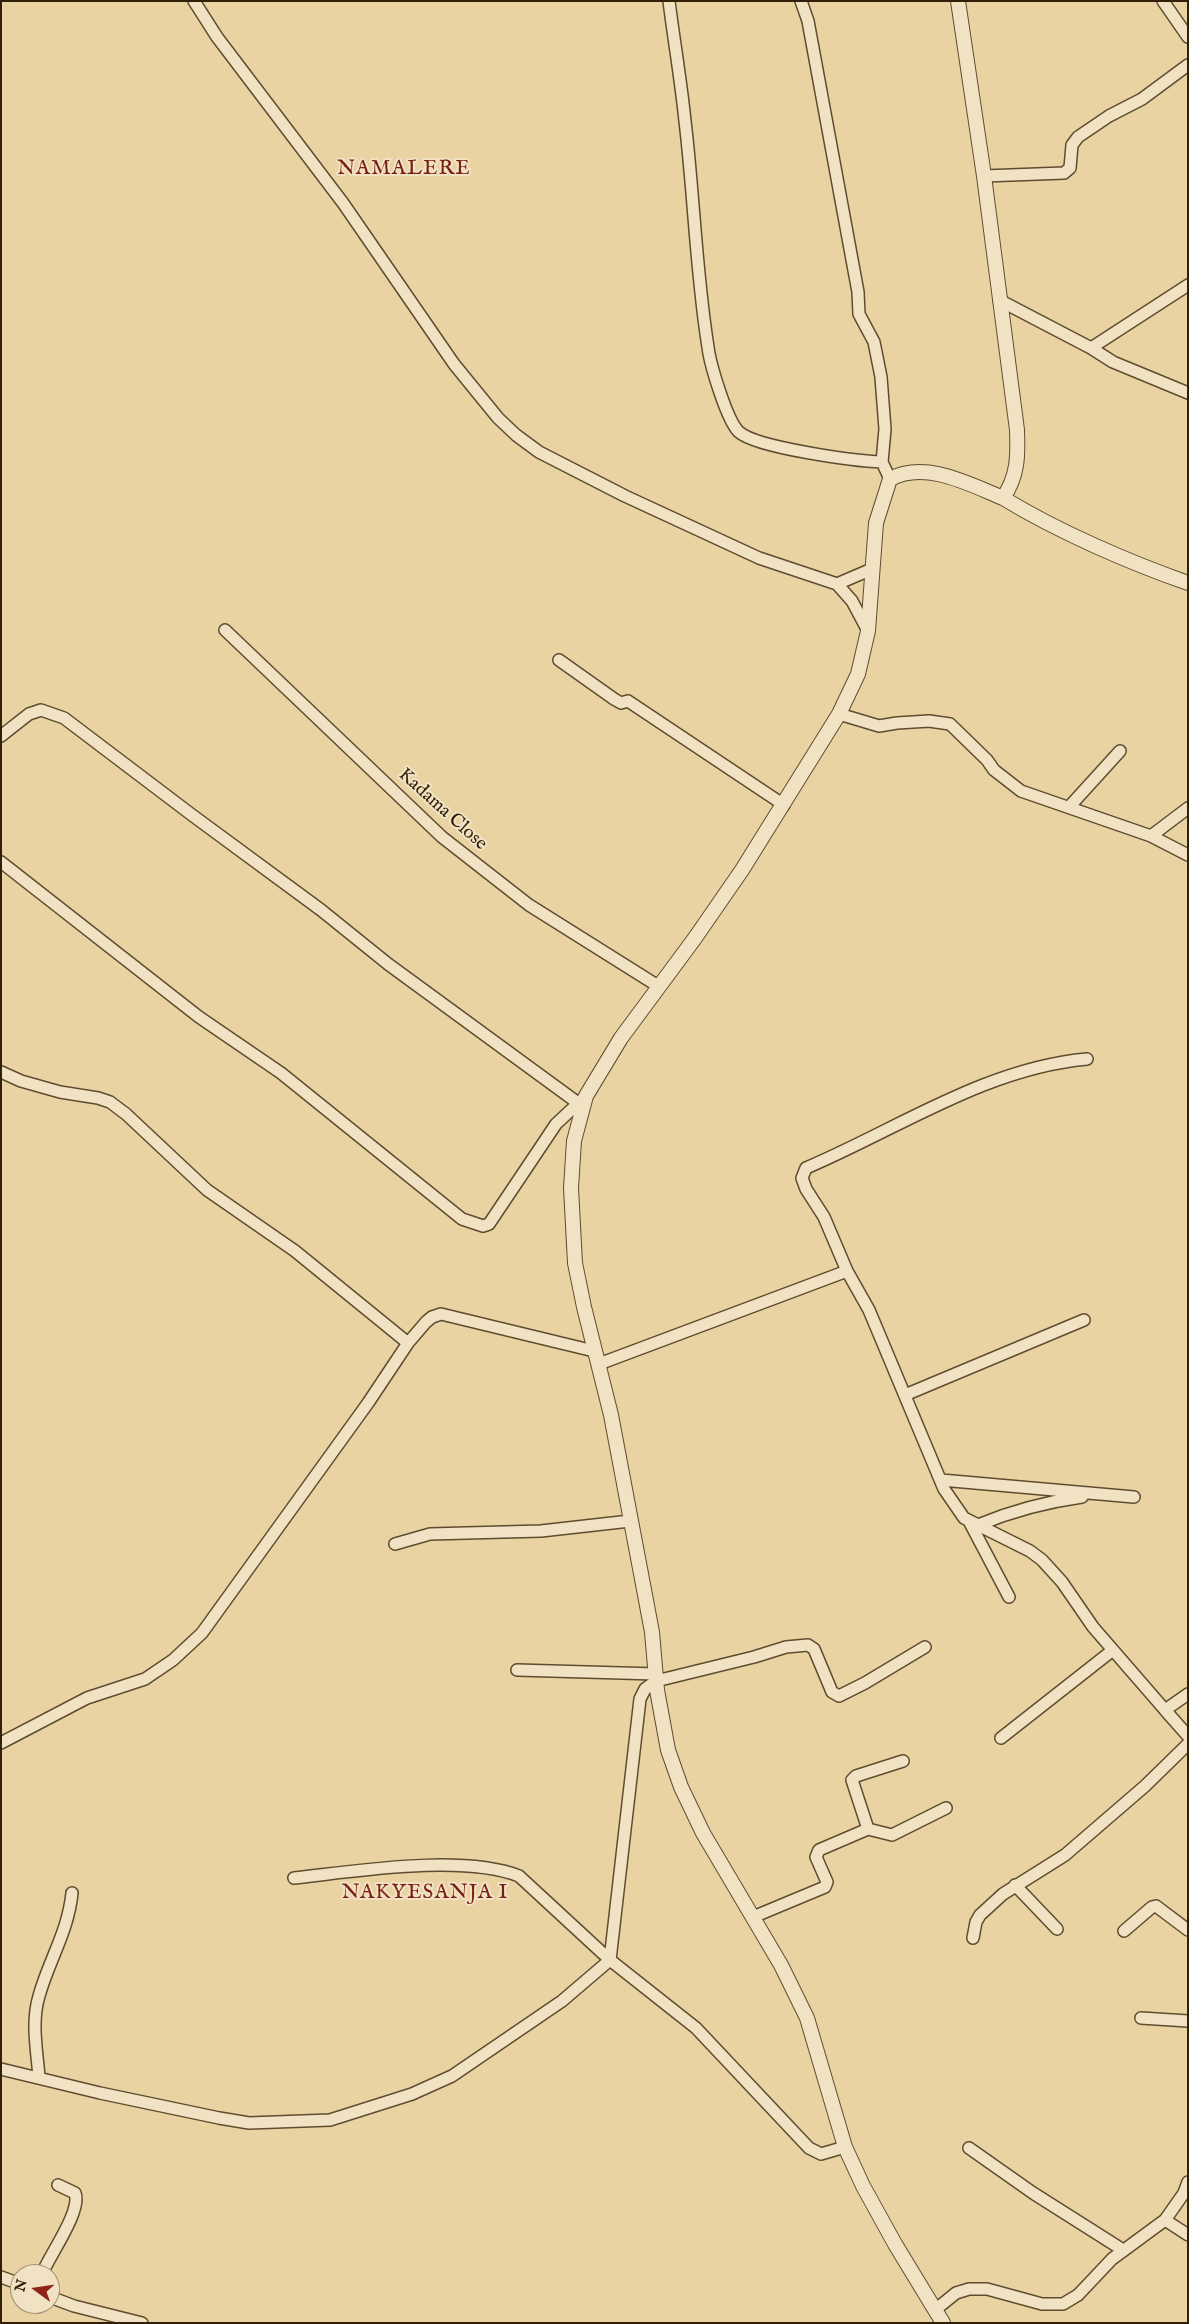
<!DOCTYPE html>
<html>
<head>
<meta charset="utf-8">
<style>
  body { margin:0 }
  #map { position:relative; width:1189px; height:2324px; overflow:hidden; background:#e9d3a3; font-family:"IM FELL English",serif }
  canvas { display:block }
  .frame { position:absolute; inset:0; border:2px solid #311f08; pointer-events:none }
  .north { position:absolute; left:10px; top:2264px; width:50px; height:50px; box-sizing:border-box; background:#f1e2c3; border:1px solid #a49478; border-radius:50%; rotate:284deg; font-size:14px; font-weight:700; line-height:20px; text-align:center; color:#311f08 }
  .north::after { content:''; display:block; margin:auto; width:18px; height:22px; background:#8f2418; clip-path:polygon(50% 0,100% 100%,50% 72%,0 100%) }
</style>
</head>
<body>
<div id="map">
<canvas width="1189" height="2324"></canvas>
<div class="frame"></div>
<div class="north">N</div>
</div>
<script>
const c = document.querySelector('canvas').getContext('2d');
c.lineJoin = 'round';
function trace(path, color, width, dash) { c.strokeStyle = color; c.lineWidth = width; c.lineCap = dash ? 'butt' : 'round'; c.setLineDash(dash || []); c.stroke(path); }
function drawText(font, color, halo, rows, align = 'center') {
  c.font = font + ' "IM FELL English",serif'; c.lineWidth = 4; c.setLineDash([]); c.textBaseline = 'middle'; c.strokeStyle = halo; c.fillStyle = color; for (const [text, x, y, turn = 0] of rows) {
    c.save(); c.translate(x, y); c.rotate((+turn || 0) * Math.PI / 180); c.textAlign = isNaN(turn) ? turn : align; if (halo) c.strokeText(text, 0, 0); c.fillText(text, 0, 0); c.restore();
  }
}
const minor = new Path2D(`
  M 194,1 L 217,37 L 343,203 L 454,364 L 498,418 L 516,435 L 539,452 L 625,496 L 759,558 L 837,584 L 852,601 L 868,631
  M 669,1 C 674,41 681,81 685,121 C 694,196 696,273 708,347 C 710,364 727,421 739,432 C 757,448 856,461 882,462
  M 801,1 L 808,21 L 858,292 L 859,314 L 874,342 L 881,377 L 885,429 L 882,462 L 890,479
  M 1163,1 L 1188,37
  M 984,176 L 1064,173 L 1070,168 L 1072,145 L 1078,137 L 1109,116 L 1142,99 L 1188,65
  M 999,300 L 1091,348 L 1188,285
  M 1091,348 L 1113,362 L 1188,393
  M 837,584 L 872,569
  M 225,630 L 442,837 L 529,905 L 658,986
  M 559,660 L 614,699 L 621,703 L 628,701 L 784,805
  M 839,714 L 879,726 L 897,723 L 929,721 L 950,724 L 987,760 L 994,770 L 1021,791 L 1151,836 L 1188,855
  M 1,736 L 29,714 L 41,710 L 64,718 L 192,815 L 321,910 L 388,964 L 578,1103
  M 1070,806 L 1120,751
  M 1151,836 L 1188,808
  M 1,862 L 199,1017 L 281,1073 L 462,1219 L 483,1226 L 489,1224 L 556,1124 L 586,1096
  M 1,1072 L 21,1081 L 60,1092 L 98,1098 L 110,1102 L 126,1114 L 207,1190 L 295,1251 L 408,1343
  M 847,1271 L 824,1217 L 806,1189 L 802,1178 L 806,1168 C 898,1129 986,1068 1087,1059
  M 599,1364 L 847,1271 L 869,1310 L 944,1489 L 964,1518 L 1030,1551 L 1042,1560 L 1062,1582 L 1093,1627 L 1165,1710 L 1188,1694
  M 905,1395 L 1084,1320
  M 941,1480 L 1134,1497
  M 969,1521 L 1009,1597
  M 978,1525 C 1012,1511 1045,1502 1082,1497
  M 395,1544 L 430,1534 L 541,1531 L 630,1521
  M 517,1670 L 656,1674
  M 1165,1710 L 1188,1736
  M 1001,1738 L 1113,1650
  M 1,1743 L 87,1698 L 145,1679 L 173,1660 L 202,1633 L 368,1403 L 408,1343 L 426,1322 L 432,1317 L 441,1314 L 594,1351
  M 868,1829 L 852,1780 L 856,1776 L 903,1761
  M 294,1878 C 358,1871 461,1854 519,1876 L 610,1960 L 696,2028 L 809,2148 L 821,2154 L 845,2147
  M 1015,1885 L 1057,1929
  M 753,1917 L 825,1887 L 827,1882 L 816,1857 L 819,1850 L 868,1829 L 892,1835 L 946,1808
  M 1124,1931 L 1152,1907 L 1156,1906 L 1188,1930
  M 973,1938 L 976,1922 L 980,1915 L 1003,1894 L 1065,1855 L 1145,1786 L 1188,1744
  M 1141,2018 L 1188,2021
  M 1,2069 L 100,2093 L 219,2118 L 249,2123 L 330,2120 L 412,2094 L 452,2076 L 562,2001 L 610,1960 L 640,1699 L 645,1689 L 656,1681 L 754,1657 L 786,1647 L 808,1645 L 814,1649 L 832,1692 L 839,1696 L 865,1683 L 925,1647
  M 39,2077 C 37,2051 31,2022 39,1996 C 49,1960 68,1932 72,1893
  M 969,2148 L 1033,2193 L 1123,2250
  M 1165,2220 L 1188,2235
  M 42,2274 C 49,2256 82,2211 75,2193 L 58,2185
  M 1,2277 L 20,2284
  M 50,2297 L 74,2306 L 142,2323
  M 935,2310 L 956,2293 L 969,2289 L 987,2289 L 1042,2304 L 1063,2304 L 1078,2295 L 1112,2259 L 1165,2220 L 1184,2193 L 1188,2182`);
const tertiary = new Path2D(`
  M 1003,498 C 1057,531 1128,562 1188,583
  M 943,2323 L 895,2244 L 863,2186 L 845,2147 L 807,2018 L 781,1965 L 703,1833 L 681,1787 L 668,1750 L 657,1690 L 652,1632 L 611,1415 L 584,1307 L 575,1263 L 571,1188 L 574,1141 L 586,1096 L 621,1038 L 695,938 L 742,870 L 839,714 L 858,674 L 868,631 L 876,523 L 890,479 C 925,460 969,484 1003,498 C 1018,476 1018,456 1017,430 L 984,176 L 958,1`);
const streetNames = [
  ["Kadama Close",442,810,42]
];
const quarterNames = [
  ["NAMALERE",404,170],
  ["NAKYESANJA I",425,1894]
];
trace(minor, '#5f4c2f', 14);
trace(tertiary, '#5f4c2f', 16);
trace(minor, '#f1e2c3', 11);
trace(tertiary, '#f1e2c3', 14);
drawText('19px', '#311f08', '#f1e2c3', streetNames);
c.letterSpacing = '1px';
drawText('21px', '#7a1f14', '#f1e2c3', quarterNames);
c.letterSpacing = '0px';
</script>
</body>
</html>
